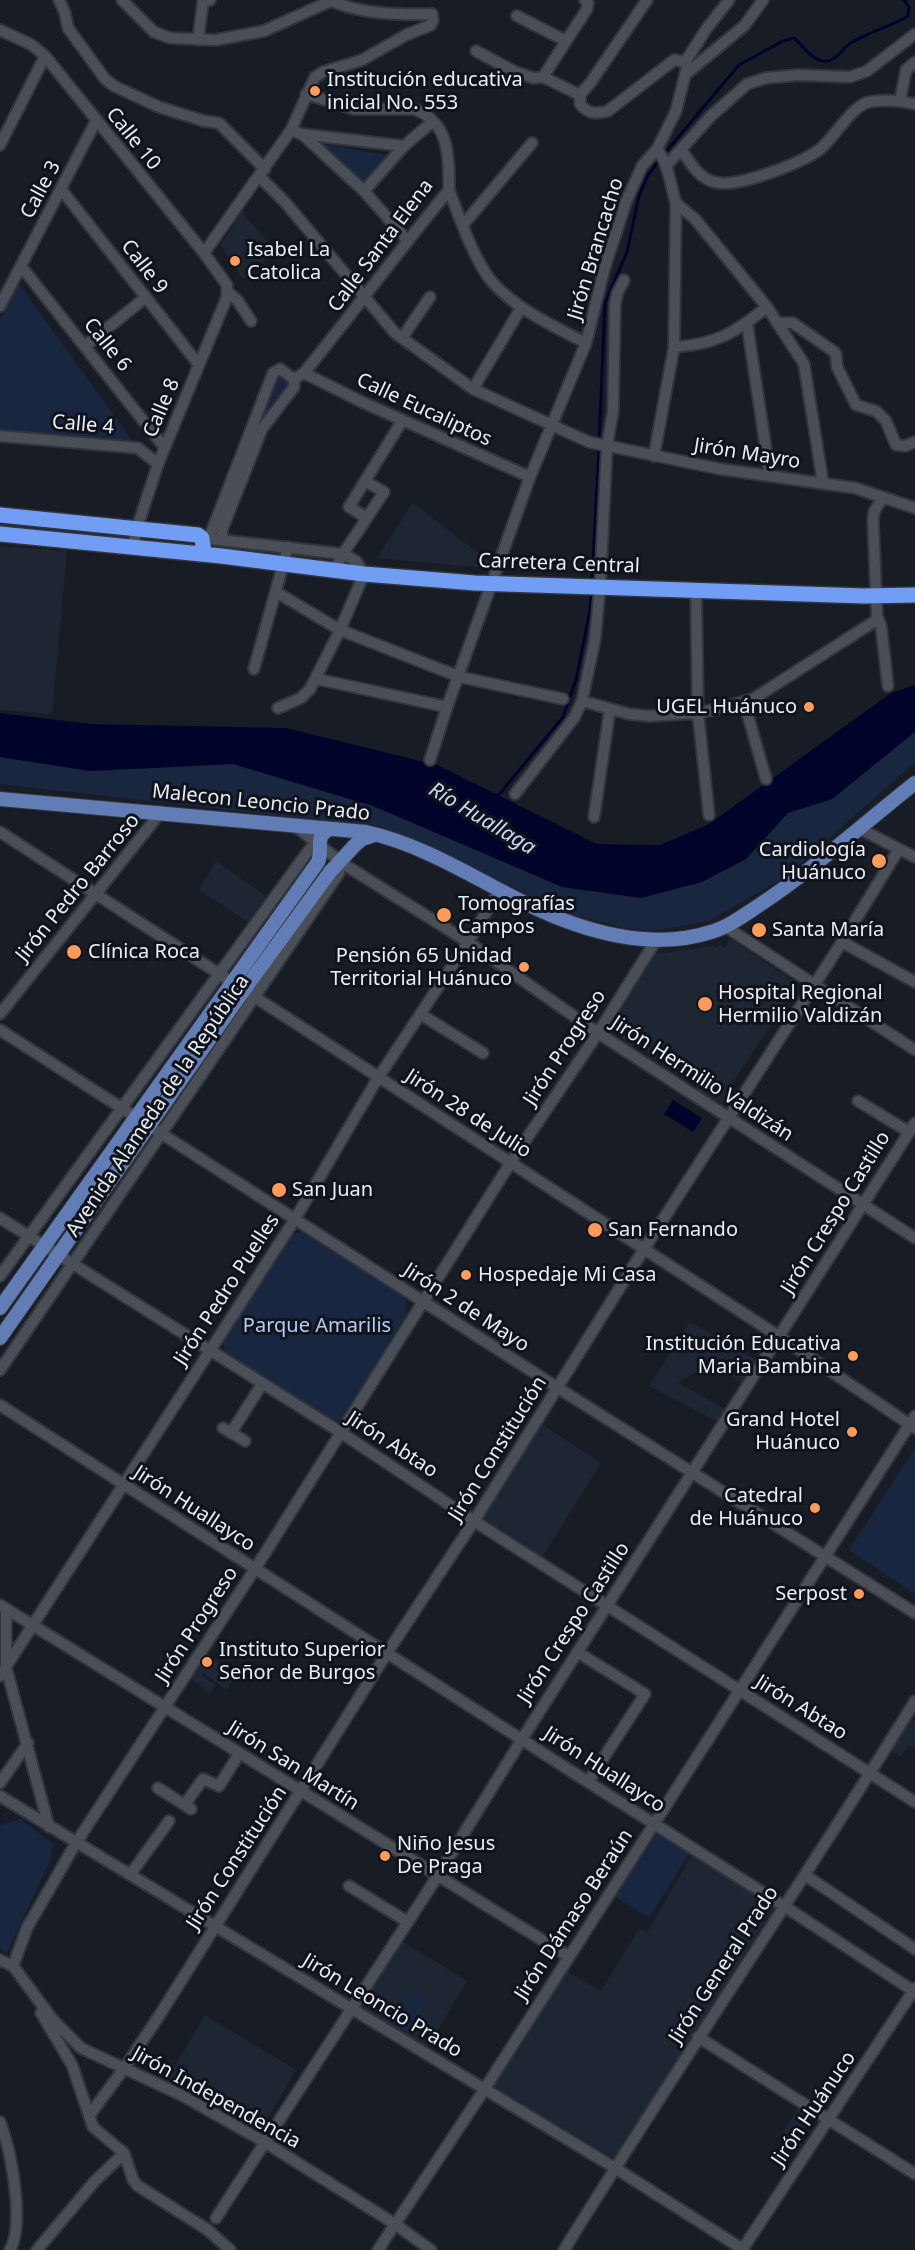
<!DOCTYPE html>
<html>
<head>
<meta charset="utf-8">
<style>
  body { margin:0 }
  canvas { display:block; background:#181c24 }
</style>
</head>
<body>
<canvas width="915" height="2250"></canvas>
<script>
const c = document.querySelector('canvas').getContext('2d');
c.lineJoin = 'round';
function paint(path, color) { c.fillStyle = color; c.fill(path, 'evenodd'); }
function trace(path, color, width, dash) { c.strokeStyle = color; c.lineWidth = width; c.lineCap = dash ? 'butt' : 'round'; c.setLineDash(dash || []); c.stroke(path); }
function drawText(font, color, halo, rows, align = 'center') {
  c.font = font + ' "Noto Sans",sans-serif'; c.lineWidth = 6; c.setLineDash([]); c.textBaseline = 'middle'; c.strokeStyle = halo; c.fillStyle = color; for (const [text, x, y, turn = 0] of rows) {
    c.save(); c.translate(x, y); c.rotate((+turn || 0) * Math.PI / 180); c.textAlign = isNaN(turn) ? turn : align; if (halo) c.strokeText(text, 0, 0); c.fillText(text, 0, 0); c.restore();
  }
}
const built = new Path2D(`
  M 242,212 L 276,252 L 243,279 L 221,245 Z
  M 413,503 L 491,563 L 488,568 L 377,558 Z
  M 0,546 L 67,551 L 52,714 L 0,710 Z
  M 216,861 L 266,896 L 248,922 L 199,890 Z
  M 730,939 L 798,984 L 729,1088 L 731,1092 L 723,1104 L 697,1089 L 694,1076 L 682,1077 L 648,1055 L 645,1043 L 632,1046 L 612,1031 L 612,1024 L 656,954 L 714,946 L 717,948 L 720,945 L 724,948 Z
  M 690,1322 L 756,1360 L 742,1383 L 704,1359 L 697,1371 L 678,1383 L 725,1409 L 718,1422 L 649,1386 Z
  M 541,1424 L 601,1463 L 542,1557 L 485,1521 L 484,1514 Z
  M 204,1651 L 235,1677 L 226,1690 L 204,1673 L 202,1676 L 215,1685 L 210,1694 L 188,1676 Z
  M 910,1719 L 915,1722 L 915,1748 L 909,1745 L 900,1757 L 888,1748 Z
  M 692,1855 L 774,1907 L 615,2159 L 493,2087 L 565,1970 L 601,1991 L 639,1929 L 647,1933 Z
  M 402,1941 L 467,1981 L 427,2048 L 361,2006 Z
  M 205,2015 L 296,2070 L 259,2133 L 168,2078 Z
  M 800,2106 L 813,2115 L 794,2145 L 780,2136 Z`);
const green = new Path2D(`
  M 317,143 L 392,156 L 362,186 Z
  M 19,284 L 134,443 L 0,432 L 0,320 Z
  M 278,376 L 292,387 L 260,424 L 261,417 Z
  M 0,519 L 124,533 L 127,538 L 0,527 Z
  M 915,732 L 915,762 L 787,876 L 709,921 L 651,931 L 625,928 L 563,912 L 429,846 L 377,825 L 291,817 L 0,784 L 0,757 L 90,771 L 233,764 L 373,806 L 702,882 L 746,859 L 788,813 L 832,799 Z
  M 302,1232 L 405,1298 L 407,1313 L 342,1419 L 332,1421 L 226,1352 L 223,1342 L 292,1235 Z
  M 915,1448 L 915,1594 L 849,1550 Z
  M 21,1819 L 53,1844 L 49,1863 L 6,1954 L 0,1948 L 0,1825 Z
  M 656,1831 L 690,1852 L 649,1918 L 616,1897 Z
  M 409,1990 L 427,2001 L 407,2033 L 390,2022 Z`);
const water = new Path2D(`
  M 915,685 L 915,732 L 832,799 L 788,813 L 746,859 L 702,882 L 641,898 L 562,887 L 373,806 L 233,764 L 90,771 L 0,757 L 0,713 L 91,724 L 286,728 L 437,765 L 597,844 L 660,845 L 709,824 L 891,693 Z
  M 673,1100 L 702,1118 L 693,1132 L 664,1114 Z`);
const stream = new Path2D(`
  M 664,154 L 739,65 L 783,41 L 794,38 C 802,45 812,60 823,61 C 835,63 841,50 849,44 C 868,32 890,27 908,16 L 909,7 L 904,0
  M 599,441 L 605,303 L 627,252 L 639,196 L 647,177 L 660,159
  M 592,582 L 599,448
  M 497,797 L 563,717 L 576,680 L 590,610 L 591,592`);
const minor = new Path2D(`
  M 59,0 L 65,13 L 68,28 L 105,79 L 114,86 L 159,107 L 204,121 L 219,123 L 265,169
  M 122,0 L 154,32 L 170,38 L 216,40 L 264,31 L 333,0
  M 517,16 L 566,41
  M 0,30 L 32,45 L 45,56 L 204,253 L 227,285 L 227,297 L 158,464 L 137,528 L 133,547
  M 198,40 L 203,2 L 210,0
  M 685,62 L 707,28 L 729,0
  M 686,74 L 745,25 L 763,0
  M 543,77 L 587,9 L 588,3 L 585,0
  M 580,95 L 591,82 L 647,0
  M 900,101 L 906,70 L 915,62
  M 291,130 L 301,134 L 404,146 L 432,122
  M 302,134 L 364,191 L 407,240
  M 0,145 L 45,56
  M 682,151 C 691,164 699,178 714,182 C 736,189 801,163 819,150 C 834,139 851,106 869,102 C 883,99 901,101 915,104
  M 667,165 L 710,117 L 747,84 L 766,78 L 799,75 L 850,77 L 867,71 L 915,34
  M 259,176 L 284,201 L 395,333 L 473,389 L 589,442 L 720,469 L 855,488 L 915,508
  M 61,189 L 199,365
  M 449,190 C 459,216 475,263 493,283 C 518,310 553,326 586,343
  M 364,191 L 404,146
  M 676,203 L 695,219 L 767,307 L 804,364 L 823,483
  M 463,225 L 532,143
  M 204,253 L 291,130 L 315,77 L 323,72 L 362,60 L 406,35 L 431,25 L 433,20 L 432,14 C 398,15 362,14 331,1
  M 21,266 L 164,447
  M 228,292 L 238,301 L 251,321
  M 0,306 L 96,121
  M 747,323 L 770,476
  M 779,323 L 793,323 L 833,351 L 836,354 L 837,367 L 856,405 L 876,411 L 886,421 L 896,445 L 905,446 L 915,442
  M 402,338 L 430,297
  M 85,346 L 145,298
  M 674,347 C 717,344 733,334 767,307
  M 304,373 L 362,402 L 530,477
  M 294,379 L 304,373 C 353,313 399,250 449,190 C 449,158 450,122 414,109 L 354,109 L 306,94
  M 473,389 L 521,308
  M 0,436 L 138,448 L 158,464
  M 654,456 L 674,347 L 676,203 C 670,184 669,165 657,149
  M 367,518 L 349,507 L 402,421
  M 202,538 L 343,554 L 356,561 L 364,574 L 340,630 L 310,689 L 301,698 L 278,708
  M 209,538 L 273,373 L 280,369 L 294,379
  M 222,539 L 222,530 L 262,429 L 294,387 L 294,379
  M 335,570 L 343,554 L 384,492 L 365,481
  M 696,590 L 698,713 L 709,815
  M 276,592 L 340,630 L 460,677 L 563,699
  M 877,616 L 881,626 L 888,686
  M 254,669 L 288,547
  M 317,679 L 447,707 L 530,477 L 586,343 L 604,270 L 626,202 L 642,166 L 657,149 L 676,111 L 687,67 L 685,62 L 674,60 L 608,111 C 596,114 588,114 580,104 L 580,95 L 543,77 L 534,78 L 515,72 L 476,51
  M 582,701 L 629,714 L 649,716 L 698,713 L 717,709 L 753,699 L 875,621 L 877,616 L 873,520 L 874,512 L 883,497
  M 744,702 L 766,779
  M 430,760 L 447,707
  M 515,794 L 574,718 L 582,701 L 595,639 L 600,587 L 607,446 L 613,411 L 615,305 L 617,294 L 624,280
  M 594,817 L 610,709
  M 294,825 L 345,865 L 468,942 L 598,1033 L 915,1238
  M 860,829 L 915,857
  M 0,832 L 780,1337 L 915,1428
  M 726,927 L 915,1050
  M 842,942 L 915,982
  M 0,1014 L 161,812
  M 420,1014 L 483,1053
  M 0,1030 L 558,1388 L 915,1613
  M 858,1101 L 909,1132
  M 0,1218 L 340,1432 L 474,1521 L 915,1802
  M 0,1276 L 306,854 L 311,848 L 320,845
  M 0,1370 L 339,873 L 340,861
  M 0,1405 L 588,1782 L 784,1906 L 915,1992
  M 223,1428 L 245,1441
  M 231,1433 L 262,1384
  M 0,1605 L 568,1956
  M 6,1611 L 6,1667 L 49,1827
  M 577,1652 L 645,1694 L 588,1782
  M 0,1676 L 295,1219 L 378,1078 L 468,942 L 499,891
  M 0,1783 L 28,1743
  M 158,1788 L 191,1809
  M 0,1796 L 615,2168 L 744,2250
  M 185,1804 L 203,1779 L 219,1786 L 239,1754
  M 130,1875 L 169,1821
  M 805,1875 L 915,1949
  M 349,1886 L 408,1922
  M 0,1960 L 13,1966 L 53,2020 L 81,2048 L 183,2096 L 266,2143 L 395,2224 L 431,2250
  M 13,1966 L 27,1928 L 76,1843 L 255,1569 L 511,1162 L 598,1033 L 656,940
  M 41,2013 L 72,2065 L 93,2127 L 124,2153 L 133,2180 L 138,2186 L 208,2230 L 230,2250
  M 698,2037 L 915,2174
  M 89,2116 L 125,2067 L 159,2016 L 387,1653 L 474,1521 L 644,1249 L 842,942 L 899,849
  M 0,2122 C 11,2150 25,2224 10,2250
  M 216,2218 L 437,1877 L 522,1739 L 915,1123
  M 37,2250 L 95,2181 L 124,2153
  M 378,2250 L 484,2090 L 915,1416
  M 564,2250 C 678,2065 801,1886 915,1701
  M 742,2250 L 915,1988`);
const major = new Path2D(`
  M 0,799 L 366,832 C 425,845 477,880 531,906 C 585,932 652,951 711,932 C 728,927 743,916 758,906 C 814,869 863,824 915,783
  M 0,1308 L 318,862 C 324,848 313,836 330,829
  M 0,1338 L 244,990 L 330,872 L 356,844 L 362,839 L 374,835`);
const highway = new Path2D(`
  M 0,515 L 198,535 L 202,538 L 204,554
  M 0,534 L 221,556 L 364,574 L 475,583 L 864,596 L 915,595`);
const markers = [
  [315,91,6,"#fe9b58"],
  [235,261,6,"#fe9b58"],
  [809,707,6,"#fe9b58"],
  [879,861,8,"#fe9b58"],
  [444,915,8,"#fe9b58"],
  [759,930,8,"#fe9b58"],
  [74,952,8,"#fe9b58"],
  [524,967,6,"#fe9b58"],
  [705,1004,8,"#fe9b58"],
  [279,1190,8,"#fe9b58"],
  [595,1230,8,"#fe9b58"],
  [466,1275,6,"#fe9b58"],
  [853,1356,6,"#fe9b58"],
  [852,1432,6,"#fe9b58"],
  [815,1508,6,"#fe9b58"],
  [859,1594,6,"#fe9b58"],
  [207,1662,6,"#fe9b58"],
  [385,1856,6,"#fe9b58"]
];
const poiNames = [
  ["Institución educativa",327,80],
  ["inicial No. 553",327,103],
  ["Isabel La",247,250],
  ["Catolica",247,273],
  ["UGEL Huánuco",797,707,"right"],
  ["Cardiología",866,850,"right"],
  ["Huánuco",866,873,"right"],
  ["Tomografías",458,904],
  ["Campos",458,927],
  ["Santa María",772,930],
  ["Clínica Roca",88,952],
  ["Pensión 65 Unidad",512,956,"right"],
  ["Territorial Huánuco",512,979,"right"],
  ["Hospital Regional",718,993],
  ["Hermilio Valdizán",718,1016],
  ["San Juan",292,1190],
  ["San Fernando",608,1230],
  ["Hospedaje Mi Casa",478,1275],
  ["Institución Educativa",841,1344,"right"],
  ["Maria Bambina",841,1367,"right"],
  ["Grand Hotel",840,1420,"right"],
  ["Huánuco",840,1443,"right"],
  ["Catedral",803,1496,"right"],
  ["de Huánuco",803,1519,"right"],
  ["Serpost",847,1594,"right"],
  ["Instituto Superior",219,1650],
  ["Señor de Burgos",219,1673],
  ["Niño Jesus",397,1844],
  ["De Praga",397,1867]
];
const streetNames = [
  ["Calle 10",133,139,51],
  ["Calle 3",41,190,-62],
  ["Calle Santa Elena",381,246,-53],
  ["Jirón Brancacho",596,249,-73],
  ["Calle 9",144,267,52],
  ["Calle 6",107,345,51],
  ["Calle 8",162,408,-67],
  ["Calle Eucaliptos",424,410,25],
  ["Calle 4",83,425,5],
  ["Jirón Mayro",747,454,9],
  ["Carretera Central",559,564,2],
  ["Malecon Leoncio Prado",261,803,6],
  ["Jirón Pedro Barroso",78,888,-51],
  ["Jirón Progreso",565,1048,-57],
  ["Jirón Hermilio Valdizán",702,1079,33],
  ["Avenida Alameda de la República",158,1106,-56],
  ["Jirón 28 de Julio",468,1114,33],
  ["Jirón Crespo Castillo",836,1213,-58],
  ["Jirón Pedro Puelles",227,1290,-57],
  ["Jirón 2 de Mayo",466,1308,33],
  ["Jirón Abtao",392,1445,33],
  ["Jirón Constitución",498,1449,-58],
  ["Jirón Huallayco",194,1509,33],
  ["Jirón Crespo Castillo",574,1623,-57],
  ["Jirón Progreso",197,1625,-57],
  ["Jirón Abtao",801,1708,32],
  ["Jirón San Martín",293,1766,32],
  ["Jirón Huallayco",604,1770,33],
  ["Jirón Constitución",237,1858,-57],
  ["Jirón Dámaso Beraún",574,1915,-57],
  ["Jirón General Prado",724,1965,-57],
  ["Jirón Leoncio Prado",382,2006,31],
  ["Jirón Independencia",216,2098,29],
  ["Jirón Huánuco",814,2109,-56]
];
const parkNames = [
  ["Parque Amarilis",317,1326]
];
const waterNames = [
  ["Río Huallaga",482,819,31]
];
paint(built, '#1f2633');
paint(green, '#19263f');
paint(water, '#00042b');
trace(stream, '#00042b', 3);
trace(minor, '#32353b', 14);
trace(major, '#32353b', 16);
trace(highway, '#32353b', 18);
trace(minor, '#494e57', 10);
trace(major, '#627db5', 14);
trace(highway, '#729df4', 15);
for (const [x, y, r, color] of markers) { const dot = new Path2D(); dot.arc(x, y, r, 0, 2 * Math.PI); c.fillStyle = color; c.fill(dot); trace(dot, '#0f131b', 2); }
drawText('20px', '#eaedf2', '#0f131b', poiNames, 'left');
drawText('20px', '#eaedf2', '#0f131b', streetNames);
drawText('20px', '#b4cbf7', '#0f131b', parkNames);
drawText('italic 21px', '#c8d7f5', '#0f131b', waterNames);
</script>
</body>
</html>
